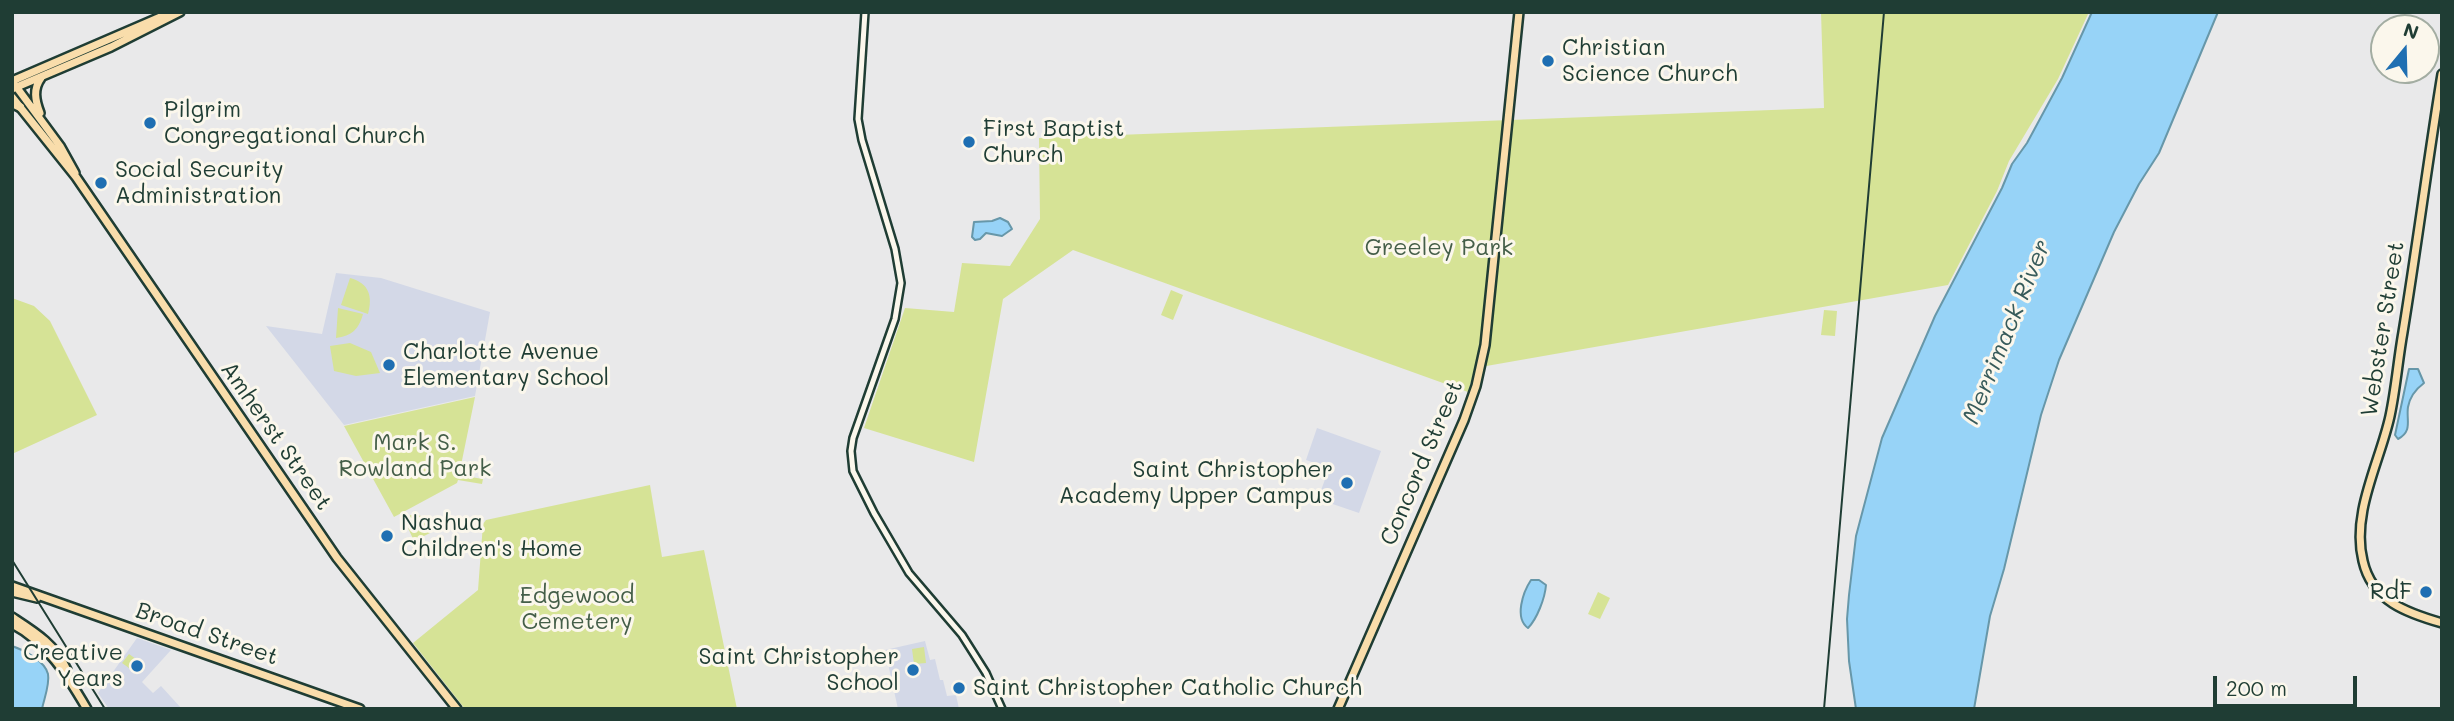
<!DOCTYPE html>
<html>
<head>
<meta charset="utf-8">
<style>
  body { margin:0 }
  #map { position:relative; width:2454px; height:721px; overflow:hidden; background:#e9e9ea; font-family:Mali,sans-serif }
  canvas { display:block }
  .frame { position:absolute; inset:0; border:14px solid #1f3d34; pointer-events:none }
  .north { position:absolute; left:2370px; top:14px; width:70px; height:70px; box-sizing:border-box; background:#fbf7ec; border:2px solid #a3ada2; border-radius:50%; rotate:19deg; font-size:19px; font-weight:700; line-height:28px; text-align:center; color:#1f3d34 }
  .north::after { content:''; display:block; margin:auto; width:24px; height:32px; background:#1f6fb2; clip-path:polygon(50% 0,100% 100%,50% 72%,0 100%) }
  .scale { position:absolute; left:2213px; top:676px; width:144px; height:32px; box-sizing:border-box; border:4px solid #1f3d34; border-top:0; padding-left:9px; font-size:21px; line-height:24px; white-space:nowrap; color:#1f3d34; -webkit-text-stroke:5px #fbf7ec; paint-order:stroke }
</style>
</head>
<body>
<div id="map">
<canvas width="2454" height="721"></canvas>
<div class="frame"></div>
<div class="north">N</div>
<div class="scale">200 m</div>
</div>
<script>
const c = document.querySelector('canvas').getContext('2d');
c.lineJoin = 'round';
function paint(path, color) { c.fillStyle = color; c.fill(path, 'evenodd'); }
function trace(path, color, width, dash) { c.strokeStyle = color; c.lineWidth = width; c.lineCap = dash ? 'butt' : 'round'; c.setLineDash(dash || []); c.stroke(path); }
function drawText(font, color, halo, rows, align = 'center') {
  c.font = font + ' Mali,sans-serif'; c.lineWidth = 6; c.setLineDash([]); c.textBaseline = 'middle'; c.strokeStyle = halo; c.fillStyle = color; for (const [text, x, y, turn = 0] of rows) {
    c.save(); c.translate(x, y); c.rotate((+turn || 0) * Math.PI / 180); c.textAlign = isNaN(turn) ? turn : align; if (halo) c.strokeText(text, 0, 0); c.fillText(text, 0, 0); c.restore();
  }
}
const built = new Path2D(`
  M 336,273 L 381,278 L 490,312 L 475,396 L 344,425 L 266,326 L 322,334 Z
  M 1317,428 L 1381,451 L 1359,513 L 1318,499 L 1329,468 L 1306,460 Z
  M 137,638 L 171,650 L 142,682 L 153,693 L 161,686 L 182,709 L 109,709 L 98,693 Z
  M 925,641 L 930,660 L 935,659 L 940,680 L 943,680 L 947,696 L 956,695 L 959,709 L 898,709 L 885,650 Z`);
const green = new Path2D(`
  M 1821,12 L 2089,12 L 2058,79 L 2009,161 L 1997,191 L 1948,285 L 1475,368 L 1468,392 L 1073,250 L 1003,299 L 974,462 L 864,428 L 905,308 L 954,312 L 962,263 L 1010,266 L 1040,219 L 1039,138 L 1824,108 Z
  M 350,278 C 369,283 373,296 368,314 L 341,305 Z
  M 1171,290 L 1183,295 L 1173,320 L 1161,315 Z
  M 12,298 L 34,306 L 50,321 L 97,415 L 12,454 Z
  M 338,308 L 363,314 C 359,329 352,336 336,338 Z
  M 1824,310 L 1837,311 L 1835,336 L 1821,335 Z
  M 350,343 L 371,352 L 380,373 L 356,376 L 334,371 L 330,346 Z
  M 475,397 L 459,475 L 483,479 L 482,484 L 458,480 L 457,483 L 394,517 L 344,426 Z
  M 650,485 L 662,557 L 704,550 L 737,709 L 465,709 L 413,643 L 478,590 L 483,524 L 486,520 Z
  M 411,515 C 423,514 431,519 436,530 L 414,541 L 404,519 Z
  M 1598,592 L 1610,598 L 1600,619 L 1588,614 Z
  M 924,647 L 926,663 L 914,664 L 912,649 Z
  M 129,654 L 143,664 L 136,673 L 122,663 Z`);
const water = new Path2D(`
  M 2092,12 L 2218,12 L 2159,153 L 2139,184 L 2114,232 L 2059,360 L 2041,415 L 2004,569 L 1990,616 L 1974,709 L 1856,709 L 1849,661 L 1847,619 L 1849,595 L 1856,536 L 1882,438 L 1935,316 L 2002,188 L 2012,164 L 2027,143 L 2062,78 Z
  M 1000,218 L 1008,222 L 1012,229 L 1002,236 L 986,233 L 980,239 L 975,240 L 972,237 L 974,222 L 992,221 Z
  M 2409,369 L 2418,369 L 2424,383 C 2416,389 2410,396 2408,407 C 2406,420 2413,431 2398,439 L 2395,435 Z
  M 1531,580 L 1539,580 L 1546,585 C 1545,598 1537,619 1528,628 C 1514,618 1523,592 1531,580 Z
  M 12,646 C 24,650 45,661 48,674 C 50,684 44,699 42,709 L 13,709 Z`);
const minor = new Path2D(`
  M 865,12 L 858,119 L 862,140 L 895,249 L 901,283 L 895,319 L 853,438 L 851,451 L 853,471 L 874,513 L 909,573 L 962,635 L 986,673 L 1002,709`);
const major = new Path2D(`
  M 2442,74 C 2428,160 2417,246 2403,332 C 2398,360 2396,388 2390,416 C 2380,462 2351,513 2363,561 C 2372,601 2407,613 2442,623
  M 12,81 L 172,12
  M 15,85 L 60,146 L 75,173
  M 12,89 L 111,47 L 180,12
  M 12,97 L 76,177 L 337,558 L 457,709
  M 40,113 C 35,100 33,89 41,78
  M 12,586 L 360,709
  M 12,592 L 37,598
  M 12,617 C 35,632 55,644 67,670
  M 12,624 C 48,643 67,675 87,709
  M 1338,709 L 1464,420 L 1476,386 L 1485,345 L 1519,12`);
const highway = new Path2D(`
  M 12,103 L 20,107`);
const rail = new Path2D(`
  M 12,560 L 105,709
  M 1824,709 L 1884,12`);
const markers = [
  [1548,61,7,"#1f6fb2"],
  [150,123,7,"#1f6fb2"],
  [969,142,7,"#1f6fb2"],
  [101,183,7,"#1f6fb2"],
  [389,365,7,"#1f6fb2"],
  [1347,483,7,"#1f6fb2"],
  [387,536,7,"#1f6fb2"],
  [2426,592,7,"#1f6fb2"],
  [137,666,7,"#1f6fb2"],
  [913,670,7,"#1f6fb2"],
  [959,688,7,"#1f6fb2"]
];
const poiNames = [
  ["Christian",1562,48],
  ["Science Church",1562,74],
  ["Pilgrim",164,110],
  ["Congregational Church",164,136],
  ["First Baptist",983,129],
  ["Church",983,155],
  ["Social Security",115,170],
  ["Administration",115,196],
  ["Charlotte Avenue",403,352],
  ["Elementary School",403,378],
  ["Saint Christopher",1333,470,"right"],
  ["Academy Upper Campus",1333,496,"right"],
  ["Nashua",401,523],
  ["Children's Home",401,549],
  ["RdF",2412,592,"right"],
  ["Creative",123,653,"right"],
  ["Years",123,679,"right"],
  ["Saint Christopher",899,657,"right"],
  ["School",899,683,"right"],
  ["Saint Christopher Catholic Church",973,688]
];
const parkNames = [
  ["Greeley Park",1439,248],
  ["Mark S.",415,443],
  ["Rowland Park",415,469],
  ["Edgewood",577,596],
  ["Cemetery",577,622]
];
const streetNames = [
  ["Webster Street",2383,329,-81],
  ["Amherst Street",276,436,55],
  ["Concord Street",1422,463,-67],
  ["Broad Street",207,634,19]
];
const waterNames = [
  ["Merrimack River",2007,332,-68]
];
paint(built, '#d3d8e7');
paint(green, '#d6e396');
paint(water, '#97d3f7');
trace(water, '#6797a9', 2);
trace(minor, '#1f3d34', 10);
trace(major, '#1f3d34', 12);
trace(highway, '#1f3d34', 13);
trace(minor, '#fbf7ec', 5);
trace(major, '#f9ddab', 7);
trace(highway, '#f9ddab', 8);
trace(rail, '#1f3d34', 2);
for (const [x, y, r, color] of markers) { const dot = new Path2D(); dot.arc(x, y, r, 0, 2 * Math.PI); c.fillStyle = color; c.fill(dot); trace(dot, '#fbf7ec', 2.5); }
drawText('23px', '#1f3d34', '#fbf7ec', poiNames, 'left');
drawText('23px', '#445e48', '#fbf7ec', parkNames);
drawText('23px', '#1f3d34', '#fbf7ec', streetNames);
drawText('italic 24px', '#375b5b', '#fbf7ec', waterNames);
</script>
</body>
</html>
